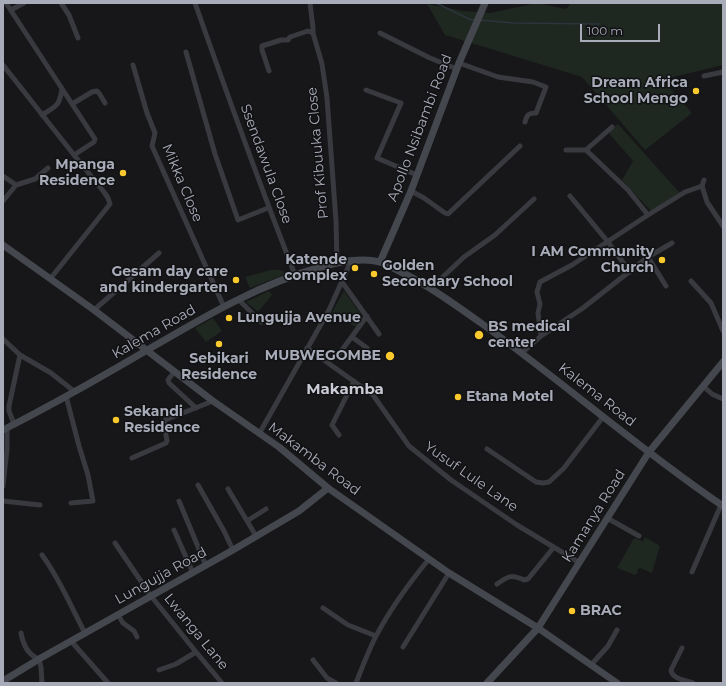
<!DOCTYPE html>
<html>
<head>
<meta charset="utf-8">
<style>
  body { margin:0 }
  #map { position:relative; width:726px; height:686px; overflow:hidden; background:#171719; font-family:Montserrat,sans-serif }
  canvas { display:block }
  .frame { position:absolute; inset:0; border:4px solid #a8acb9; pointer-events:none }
  .scale { position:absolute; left:580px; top:24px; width:80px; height:18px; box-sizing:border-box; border:2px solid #a8acb9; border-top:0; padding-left:5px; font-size:12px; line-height:14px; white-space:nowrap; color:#a8acb9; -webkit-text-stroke:3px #121214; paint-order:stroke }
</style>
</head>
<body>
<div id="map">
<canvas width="726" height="686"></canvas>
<div class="frame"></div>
<div class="scale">100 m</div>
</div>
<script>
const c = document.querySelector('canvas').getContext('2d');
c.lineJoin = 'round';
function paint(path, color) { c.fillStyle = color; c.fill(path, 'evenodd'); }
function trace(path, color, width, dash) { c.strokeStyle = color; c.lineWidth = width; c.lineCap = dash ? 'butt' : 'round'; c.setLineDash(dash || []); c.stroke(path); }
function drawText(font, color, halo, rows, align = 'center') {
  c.font = font + ' Montserrat,sans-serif'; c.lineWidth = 3; c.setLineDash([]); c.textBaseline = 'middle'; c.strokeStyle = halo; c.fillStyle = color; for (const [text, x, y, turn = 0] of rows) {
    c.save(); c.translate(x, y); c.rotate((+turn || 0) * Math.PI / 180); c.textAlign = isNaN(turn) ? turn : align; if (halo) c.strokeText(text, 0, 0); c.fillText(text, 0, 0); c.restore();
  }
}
const green = new Path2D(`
  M 537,3 L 566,9 L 571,3 L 723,3 L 723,65 L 669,78 L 661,78 L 692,113 L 645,150 L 582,77 L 445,35 L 427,4 L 463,11 L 490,13 Z
  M 618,124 L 680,193 L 651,211 L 622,180 L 633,161 L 608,132 Z
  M 271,270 L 280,270 L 288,273 L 250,288 L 245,277 Z
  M 269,291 L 272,295 L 258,312 L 246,302 Z
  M 344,291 L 363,317 L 356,327 L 331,314 Z
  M 213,318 L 222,331 L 206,342 L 195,328 Z
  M 645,537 L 660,546 L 652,573 L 640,568 L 637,570 L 638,573 L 635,575 L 617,568 L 634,538 L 643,541 Z`);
const stream = new Path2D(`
  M 436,3 L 471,20 L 476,20
  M 479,20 L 514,23 L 599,24`);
const street = new Path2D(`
  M 6,3 L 95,139 L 94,142 L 74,155 L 104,192 L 108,198 L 110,204 L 50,279
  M 61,3 L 69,15 L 78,38
  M 195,3 C 227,94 260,185 295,275
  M 310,3 L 313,28 L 313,33
  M 11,10 L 24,3
  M 380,33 L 430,58 L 457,69
  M 186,52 L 215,154 L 238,220 L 268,208
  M 459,63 L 498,77 L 533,82 L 546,87 L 536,113 C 528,113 527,115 525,122
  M 3,65 L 74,155
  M 133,65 L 147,113 L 155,133 L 152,146 L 224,307
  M 269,71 L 262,50 L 262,46 L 281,40 L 288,40 L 290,37 L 308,31 L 313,33 L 322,64 L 327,98 L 336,221 L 337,263
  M 704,76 L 723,72
  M 366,90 L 401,103 L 377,158 L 417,175
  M 72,104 L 92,92 L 97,91 L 99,93 L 105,103
  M 42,115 C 57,105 59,107 62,89
  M 612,127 L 586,150 L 628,190 L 648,215
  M 566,150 L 586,150
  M 3,176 L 16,185
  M 704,180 L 702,186 L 707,202 L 723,226
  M 411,191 L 424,198 L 445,213 L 448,214 L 520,146
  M 570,196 L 608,242 L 630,272
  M 3,201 L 16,185 L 35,179 L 48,168
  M 648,257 L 666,286
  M 691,281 L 711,303 L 723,331
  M 342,282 L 379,334
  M 431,288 L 464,257 L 495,235 L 534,199
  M 239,300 L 261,322
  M 94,310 L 159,253
  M 541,336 L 538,313 L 540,304 L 537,292 L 540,282 L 572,265 L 648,215 L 685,192 L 702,186
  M 352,337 L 367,348
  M 3,339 L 20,355 L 9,406 L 9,411 L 14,424
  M 307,348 L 373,395 L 409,446 L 451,480 L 517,525 L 580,563
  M 522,353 L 541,336 L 583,308 L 648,257 L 672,243
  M 339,354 L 367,316
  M 20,355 L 51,373 L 75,392
  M 174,372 L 168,380 L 169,383 L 196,408
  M 703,386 L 712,394 L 723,399
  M 66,396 L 79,446 L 88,475 L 93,501 L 71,503
  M 259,434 L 329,310 L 351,261
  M 339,435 L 332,425 L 354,381
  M 487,449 L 536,482 L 543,483 L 549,482 L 564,468 L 603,417
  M 132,458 L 166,443 L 167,441 L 164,424 L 165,420 L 213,401
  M 198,485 L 224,531 L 233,550
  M 3,486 L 7,449 L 7,428
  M 228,489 L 256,536
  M 3,501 L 40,505
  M 179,501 L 206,566
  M 607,518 L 639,536
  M 247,521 L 266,509
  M 174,530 L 193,573
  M 115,543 L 151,596 L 196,652 L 222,683
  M 42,555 C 60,579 71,607 85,633
  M 692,572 L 721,505
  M 497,584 C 509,576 510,574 524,580 L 528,579 L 554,547
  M 323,608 L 348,625 L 376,636
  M 118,615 L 123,623 L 134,631 L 137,637
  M 21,633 C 23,644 28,655 39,659 L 41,667 L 42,683
  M 71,641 L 108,683
  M 403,647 L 449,573
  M 682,648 L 671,670 C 672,679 685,680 693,683
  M 313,660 L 327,678 L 336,683
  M 591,665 L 608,646 L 617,630
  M 159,670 L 176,664 L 196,652
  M 356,683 C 362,668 368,652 375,638 C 389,611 410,582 429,559`);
const secondary = new Path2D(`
  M 3,245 L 94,310 L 213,401 L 279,447 L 328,488 L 449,573 L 538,628 L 617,683
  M 380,262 L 411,191 L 459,63 L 485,3
  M 3,430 C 42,410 80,389 118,367 C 183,330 248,287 321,267 C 339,262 361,257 380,262 C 386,264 393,268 399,271 C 428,285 454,304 481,323 C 563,382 639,449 723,506
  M 3,681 L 39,659 L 233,550 L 299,511 L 328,488
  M 487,683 L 538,628 L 649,452 L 723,362`);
const markers = [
  [696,91,4,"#f9c92e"],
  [123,173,4,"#f9c92e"],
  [662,260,4,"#f9c92e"],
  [355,268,4,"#f9c92e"],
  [374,274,4,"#f9c92e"],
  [236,280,4,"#f9c92e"],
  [229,318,4,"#f9c92e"],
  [479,335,5,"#f9c92e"],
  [219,344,4,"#f9c92e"],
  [390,356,5,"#f9c92e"],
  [458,397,4,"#f9c92e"],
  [116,420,4,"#f9c92e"],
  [572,611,4,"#f9c92e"]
];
const poiNames = [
  ["Dream Africa",688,83],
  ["School Mengo",688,99],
  ["Mpanga",115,165],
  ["Residence",115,181],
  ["I AM Community",654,252],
  ["Church",654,268],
  ["Katende",347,260],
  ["complex",347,276],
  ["Golden",382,266,"left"],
  ["Secondary School",382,282,"left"],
  ["Gesam day care",228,272],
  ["and kindergarten",228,288],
  ["Lungujja Avenue",237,318,"left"],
  ["BS medical",488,327,"left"],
  ["center",488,343,"left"],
  ["MUBWEGOMBE",381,356],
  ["Sebikari",219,359,"center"],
  ["Residence",219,375,"center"],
  ["Etana Motel",466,397,"left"],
  ["Sekandi",124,412,"left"],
  ["Residence",124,428,"left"],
  ["BRAC",580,611,"left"]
];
const streetNames = [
  ["Apollo Nsibambi Road",420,128,-69],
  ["Prof Kibuuka Close",318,153,-95],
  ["Ssendawula Close",266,164,70],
  ["Mikka Close",182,183,67],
  ["Kalema Road",154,332,-30],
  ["Kalema Road",597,395,38],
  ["Makamba Road",314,459,37],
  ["Yusuf Lule Lane",471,477,35],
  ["Kamanya Road",594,516,-58],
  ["Lungujja Road",161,576,-29],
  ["Lwanga Lane",196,632,51]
];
const neighbourhoodNames = [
  ["Makamba",345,390]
];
paint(green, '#1e2720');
trace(stream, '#2c343d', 1.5);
trace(street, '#393a40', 5);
trace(secondary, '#45474e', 7);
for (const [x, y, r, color] of markers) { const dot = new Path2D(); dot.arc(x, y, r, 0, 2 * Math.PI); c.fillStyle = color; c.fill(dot); trace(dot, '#121214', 1.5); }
drawText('bold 14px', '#a8acb9', '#121214', poiNames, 'right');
drawText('14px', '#a8acb9', '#121214', streetNames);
drawText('bold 15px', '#c9cbd5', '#121214', neighbourhoodNames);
</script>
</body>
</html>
